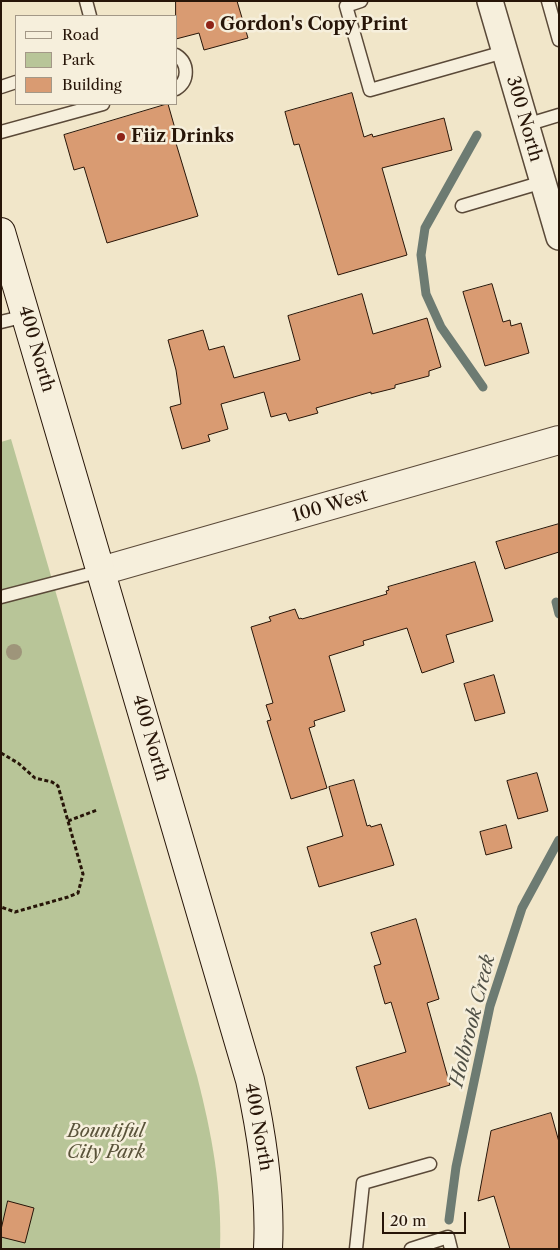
<!DOCTYPE html>
<html>
<head>
<meta charset="utf-8">
<style>
  body { margin:0 }
  #map { position:relative; width:560px; height:1250px; overflow:hidden; background:#f1e6c9; font-family:"Libre Caslon Text",serif }
  canvas { display:block }
  .frame { position:absolute; inset:0; border:2px solid #271508; pointer-events:none }
  .legend { position:absolute; left:15px; top:15px; width:162px; height:90px; box-sizing:border-box; background:#f6efdc; border:1px solid #a39887; margin:0; padding:6px 9px; list-style:none; font-size:15px; color:#271508 }
  .legend li { display:flex; align-items:center; gap:10px; height:25px }
  .legend b { width:25px; border:1px solid #a39887 }
  .scale { position:absolute; left:382px; top:1212px; width:84px; height:22px; box-sizing:border-box; border:2px solid #271508; border-top:0; padding-left:6px; font-size:15px; line-height:18px; white-space:nowrap; color:#271508; -webkit-text-stroke:4px #f6efdc; paint-order:stroke }
</style>
</head>
<body>
<div id="map">
<canvas width="560" height="1250"></canvas>
<div class="frame"></div>
<ul class="legend">
<li><b style="height:6px;background:#f6efdc"></b>Road</li>
<li><b style="height:14px;background:#b8c598"></b>Park</li>
<li><b style="height:14px;background:#d99b72"></b>Building</li>
</ul>
<div class="scale">20 m</div>
</div>
<script>
const c = document.querySelector('canvas').getContext('2d');
c.lineJoin = 'round';
function paint(path, color) { c.fillStyle = color; c.fill(path, 'evenodd'); }
function trace(path, color, width, dash) { c.strokeStyle = color; c.lineWidth = width; c.lineCap = dash ? 'butt' : 'round'; c.setLineDash(dash || []); c.stroke(path); }
function drawText(font, color, halo, rows, align = 'center') {
  c.font = font + ' "Libre Caslon Text",serif'; c.lineWidth = 5; c.setLineDash([]); c.textBaseline = 'middle'; c.strokeStyle = halo; c.fillStyle = color; for (const [text, x, y, turn = 0] of rows) {
    c.save(); c.translate(x, y); c.rotate((+turn || 0) * Math.PI / 180); c.textAlign = isNaN(turn) ? turn : align; if (halo) c.strokeText(text, 0, 0); c.fillText(text, 0, 0); c.restore();
  }
}
const green = new Path2D(`
  M 11,439 L 197,1076 C 212,1135 222,1188 220,1249 L 1,1249 L 1,442 Z`);
const stream = new Path2D(`
  M 477,135 L 425,228 L 421,255 L 426,294 L 441,327 L 483,387
  M 556,602 L 559,614
  M 449,1220 L 456,1167 L 490,1006 L 522,908 L 559,840`);
const building = new Path2D(`
  M 176,1 L 237,1 L 248,38 L 204,50 L 199,33 L 176,39 Z
  M 352,93 L 364,137 L 372,134 L 373,137 L 444,118 L 452,150 L 382,168 L 407,255 L 338,275 L 299,144 L 294,145 L 285,112 Z
  M 168,104 L 178,139 L 175,140 L 198,216 L 107,243 L 84,167 L 74,170 L 64,135 Z
  M 492,284 L 503,322 L 510,320 L 511,326 L 521,323 L 529,353 L 485,366 L 463,292 Z
  M 362,294 L 373,334 L 427,318 L 441,367 L 429,371 L 429,376 L 395,385 L 395,388 L 371,394 L 371,392 L 316,408 L 318,413 L 289,421 L 286,413 L 271,417 L 264,392 L 221,404 L 228,429 L 208,435 L 210,441 L 182,449 L 170,407 L 181,404 L 176,370 L 168,340 L 203,330 L 209,350 L 224,346 L 234,378 L 300,360 L 288,316 Z
  M 559,524 L 559,552 L 505,569 L 496,542 Z
  M 475,562 L 493,621 L 446,635 L 454,662 L 422,673 L 407,628 L 363,641 L 364,645 L 329,656 L 345,711 L 314,721 L 315,726 L 309,728 L 327,788 L 291,799 L 267,721 L 271,720 L 266,705 L 273,703 L 251,627 L 271,621 L 269,617 L 295,609 L 299,619 L 301,618 L 302,619 L 387,594 L 386,591 L 389,590 L 388,587 Z
  M 494,675 L 505,713 L 475,721 L 464,684 Z
  M 537,773 L 548,811 L 518,819 L 507,781 Z
  M 354,780 L 367,826 L 370,825 L 371,827 L 381,824 L 394,865 L 319,887 L 307,847 L 343,836 L 329,787 Z
  M 506,825 L 512,848 L 486,855 L 480,832 Z
  M 416,919 L 439,999 L 427,1003 L 450,1085 L 369,1109 L 356,1067 L 406,1052 L 391,1002 L 385,1004 L 374,966 L 381,964 L 371,933 Z
  M 551,1113 L 559,1142 L 559,1249 L 510,1249 L 494,1196 L 478,1201 L 491,1131 Z
  M 8,1201 L 34,1208 L 25,1243 L 1,1237 L 1,1230 Z`);
const path = new Path2D(`
  M 1,753 L 18,763 L 35,778 L 52,782 L 58,786 L 83,874 L 78,893 L 68,897 L 15,912 L 1,907
  M 68,821 L 97,810`);
const service = new Path2D(`
  M 86,1 L 90,16
  M 361,1 L 346,6 L 370,90 L 504,52
  M 548,1 L 559,40
  M 176,55 C 189,63 189,81 176,89
  M 1,87 L 16,82
  M 526,125 L 559,115
  M 1,132 L 103,104
  M 462,206 L 543,182
  M 1,322 L 26,316
  M 1,597 L 101,571
  M 356,1249 L 363,1183 L 430,1164
  M 411,1249 L 448,1237 L 451,1249`);
const minor = new Path2D(`
  M 490,1 L 559,237`);
const tertiary = new Path2D(`
  M 101,571 L 559,440`);
const secondary = new Path2D(`
  M 1,232 L 250,1080 C 262,1135 271,1192 268,1249`);
const trees = [
  [14,652]
];
const markers = [
  [210,25,5,"#8f2418"],
  [121,137,5,"#8f2418"]
];
const poiNames = [
  ["Gordon's Copy Print",220,25],
  ["Fiiz Drinks",131,137]
];
const streetNames = [
  ["300 North",524,119,74],
  ["400 North",36,349,74],
  ["100 West",330,506,-16],
  ["400 North",150,738,74],
  ["400 North",258,1127,80]
];
const parkNames = [
  ["Bountiful",106,1132],
  ["City Park",106,1153]
];
const waterNames = [
  ["Holbrook Creek",473,1021,-76]
];
paint(green, '#b8c598');
trace(stream, '#6d7b72', 9);
paint(building, '#d99b72');
trace(building, '#271508', 1);
trace(service, '#5a4938', 15);
trace(minor, '#5a4938', 28);
trace(tertiary, '#5a4938', 30);
trace(secondary, '#271508', 30);
trace(path, '#271508', 3, [4, 2.5]);
trace(service, '#f6efdc', 12);
trace(minor, '#f6efdc', 25);
trace(tertiary, '#f6efdc', 28);
trace(secondary, '#f6efdc', 28);
c.fillStyle = '#9e957a';
for (const [x, y] of trees) { c.beginPath(); c.arc(x, y, 8, 0, 2 * Math.PI); c.fill(); }
for (const [x, y, r, color] of markers) { const dot = new Path2D(); dot.arc(x, y, r, 0, 2 * Math.PI); c.fillStyle = color; c.fill(dot); trace(dot, '#f6efdc', 2); }
drawText('bold 18px', '#271508', '#f6efdc', poiNames, 'left');
drawText('18px', '#271508', '#f6efdc', streetNames);
drawText('italic 18px', '#5a533a', '#f6efdc', parkNames);
drawText('italic 19px', '#505046', '#f6efdc', waterNames);
</script>
</body>
</html>
